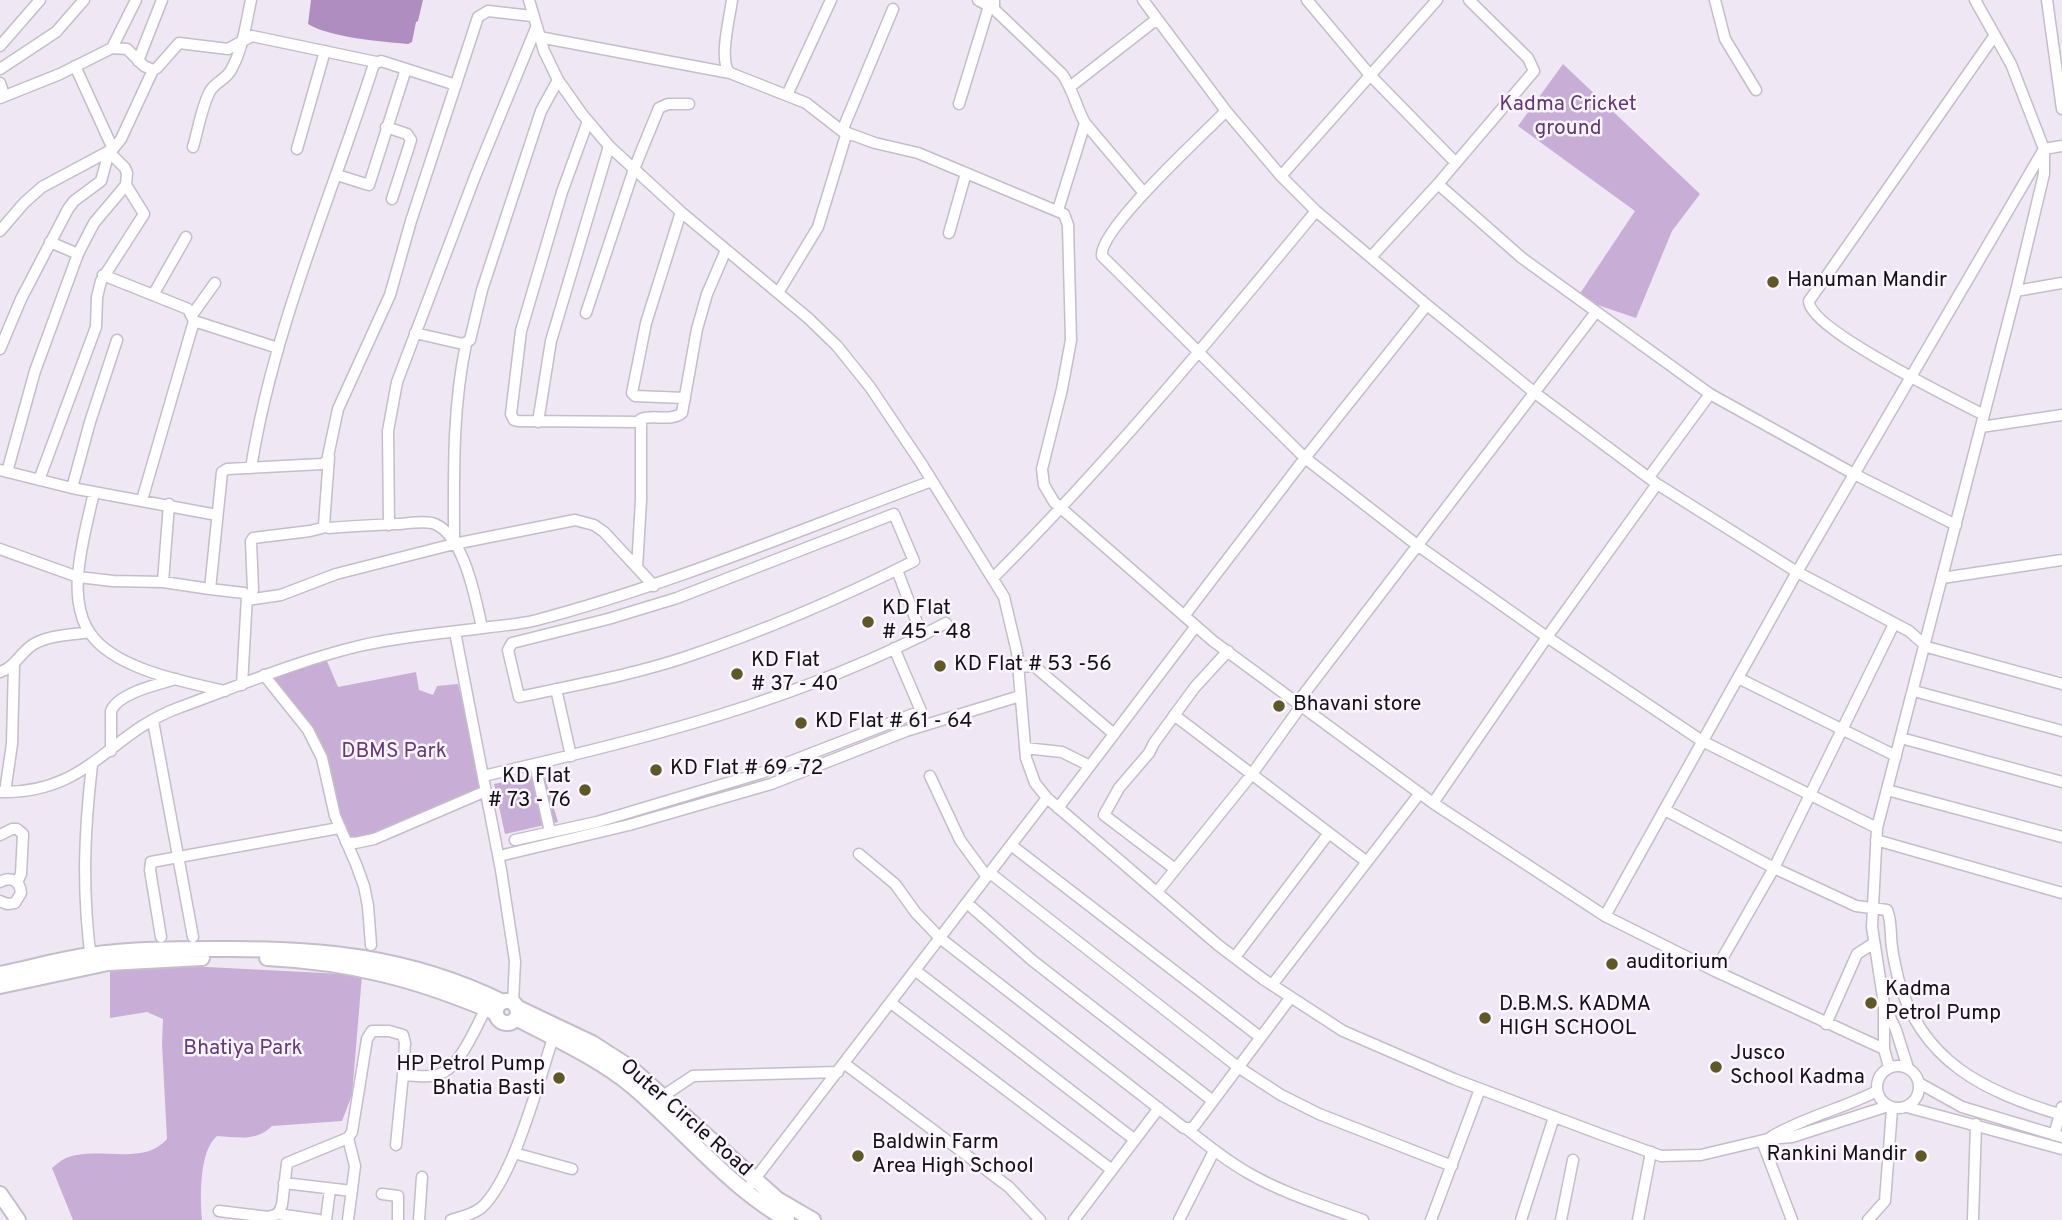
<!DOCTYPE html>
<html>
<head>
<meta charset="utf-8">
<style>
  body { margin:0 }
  canvas { display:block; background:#efe7f3 }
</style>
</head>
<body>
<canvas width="2062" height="1220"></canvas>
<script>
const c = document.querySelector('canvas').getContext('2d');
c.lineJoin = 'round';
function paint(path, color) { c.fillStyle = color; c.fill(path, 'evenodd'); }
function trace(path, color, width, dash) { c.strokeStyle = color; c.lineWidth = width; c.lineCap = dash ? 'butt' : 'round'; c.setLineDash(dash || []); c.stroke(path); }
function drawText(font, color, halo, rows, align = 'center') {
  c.font = font + ' Overpass,sans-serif'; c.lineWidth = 5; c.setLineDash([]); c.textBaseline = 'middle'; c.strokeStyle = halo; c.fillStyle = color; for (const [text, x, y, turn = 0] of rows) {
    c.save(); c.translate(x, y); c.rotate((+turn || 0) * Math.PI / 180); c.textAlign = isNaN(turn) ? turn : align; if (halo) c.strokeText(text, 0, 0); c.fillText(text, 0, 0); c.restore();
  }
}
const green = new Path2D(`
  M 1563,64 L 1700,194 L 1672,231 L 1636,318 L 1577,298 L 1635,211 L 1518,126 Z
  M 327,661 L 338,687 L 416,672 L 419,690 L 433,695 L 437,686 L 458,684 L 483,790 L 359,843 C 330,824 332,776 321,745 C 315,730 281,692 269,676 Z
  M 544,774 L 558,822 L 505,834 L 494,784 Z
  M 110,962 L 362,975 L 352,1095 L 342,1121 L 272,1126 C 256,1142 238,1137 217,1136 C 199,1151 200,1198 202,1220 L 73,1220 L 52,1168 C 56,1165 61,1160 66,1158 C 98,1145 143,1167 167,1139 L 162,1044 L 163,1019 L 147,1012 L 110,1018 Z`);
const water = new Path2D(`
  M 311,0 L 423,0 L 418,21 L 416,22 L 412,42 L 408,44 C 383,42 328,37 308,24 Z`);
const street = new Path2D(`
  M 529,0 L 544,51 L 558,80 L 582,114 L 609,146 L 681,212 L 808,318 L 837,346 L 870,387 L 921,463 L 1004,597 L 1017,652 L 1026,758 L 1035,783 L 1047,798 L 1218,945 L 1263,979 L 1343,1031 L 1454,1079 L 1600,1134 L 1661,1156 L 1701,1155 L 1768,1139 L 1792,1137 L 1888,1106
  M 978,0 L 994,9
  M 994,0 L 994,9 L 1062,74 C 1073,89 1076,107 1085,123 L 1144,193
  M 1143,0 L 1226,111 L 1281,176 L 1316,211 L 1427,305 L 1535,393 L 1657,484 L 1797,572 L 1909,631 L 1927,647 L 2062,684
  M 1307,0 L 1370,75 L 1456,163
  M 1715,0 L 1725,39 L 1756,90
  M 2047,0 L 2062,109
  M 539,37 L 730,73 L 806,103 L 842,131 L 875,143 L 918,153 L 1064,214 L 1068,225 L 1071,340 L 1062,389 L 1042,469 L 1044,485 L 1054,502 L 1213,641 L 1433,803 L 1605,916 L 1715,971 L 1884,1049
  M 0,46 L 40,0
  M 112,48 L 136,0
  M 138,61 L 162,0
  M 75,66 L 113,149
  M 0,69 L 56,32 L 84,0
  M 730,73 C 718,61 730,17 732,0
  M 0,83 L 4,95
  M 1071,86 L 1157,19
  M 787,95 L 831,0
  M 0,98 L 60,74 L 112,48 L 127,49 L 144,66 L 153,70 L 157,68 L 179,43 L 228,49 L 252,36 L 376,62
  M 959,104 L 989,6
  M 1226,111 C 1205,133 1098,230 1102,256 L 1305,458 L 1417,545 L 1547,637 L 1702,741 L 1877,828
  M 588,121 L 562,192 L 521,331 L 511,414 L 514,420 L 518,421 L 641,422
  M 386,127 L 407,134 L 411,140 L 392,199
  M 842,131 L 893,9
  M 193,147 C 198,130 201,110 209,93 C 214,82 226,80 231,70 C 243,49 246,23 251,0
  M 297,149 L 325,51
  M 337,175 L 369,185 L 406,69
  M 1281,176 L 1437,0
  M 1438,184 L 1522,258 L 1710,394 L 1854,474 L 1956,525
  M 1058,210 L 1085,123
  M 681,212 L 646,323 L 632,393 L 635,396 L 685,398
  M 0,231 L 24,203 L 42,187 L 113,149 L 121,139 L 153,70
  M 949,233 L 966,173
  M 50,242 L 78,254
  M 1371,257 L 1438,184 L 1534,71 L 1528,58 L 1469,0
  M 103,275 L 188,309 L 194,321 L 142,500
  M 2016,291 L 2062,283
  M 778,293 L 818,227 L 847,132
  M 153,295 L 186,237
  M 586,313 L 634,169 L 659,108 L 668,104 L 689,104
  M 192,315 L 215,283
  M 194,321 L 278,348
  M 415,333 L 463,344 L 470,340 L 482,290 L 541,111 L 558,80
  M 0,349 L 21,299 L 68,209 L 74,201 L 101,181 L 109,152
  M 1984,415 C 1955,400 1809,329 1809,301 L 1995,35
  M 538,422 L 551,341 L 609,146
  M 1981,427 L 2062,415
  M 329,457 L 324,525 L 329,528 C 352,526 376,525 399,524 C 410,523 422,521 432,523 C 464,532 476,601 482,628
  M 251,468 C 273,329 331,198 374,64 L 381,61 L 456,85
  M 0,470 L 72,488 L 217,515
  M 7,472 L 35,371 L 78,254 L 94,223 L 126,185
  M 1649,477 L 1710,394
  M 39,480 L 96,327 L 97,297 L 101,281 L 144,214 L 126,185 L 127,173 L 125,168 L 109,152
  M 72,488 L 90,422 L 117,340
  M 94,493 C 88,517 82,541 79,566 C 76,587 77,615 90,633 C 114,669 185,682 225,691
  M 894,514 L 914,561 C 841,598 763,631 686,657 C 632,675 575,685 519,697 L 508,650 L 512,643 L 608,619 L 677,598 Z
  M 389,525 L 388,431 L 397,382 L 476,174 L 536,28
  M 454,544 C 454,476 452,410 466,344
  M 0,549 L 78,577 L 113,581 L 163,582 L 210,589
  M 637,568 L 641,500 L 641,419 C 654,414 671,422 682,413 L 697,329 L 707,294 L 726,250
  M 897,570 L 922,636
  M 993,578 C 1109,462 1212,337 1316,211
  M 1942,578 L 2062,560
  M 163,582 L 169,504
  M 253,590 L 251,541 L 253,538 L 310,531 L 326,527
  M 247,600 L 281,595 L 336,574 L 454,544 L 575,520 L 594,525 L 604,532 L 654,586
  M 1184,616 L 1305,458 L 1427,305
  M 455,632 L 501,870 L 515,961 L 513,1003
  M 1018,667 L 1034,666 L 1114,734
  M 0,672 C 16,667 20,652 34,644 C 49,635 72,635 89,632
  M 264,675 L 308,730 L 322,758 L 335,816 L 356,864 L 364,886 L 368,906 L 371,945
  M 1738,678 L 1896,756
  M 242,685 L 247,596 L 244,593 L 210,589 L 222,472 L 227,469 L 322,464 L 327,461 L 338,409 L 390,295 L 411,221 L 478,17 L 488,11 L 532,16
  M 556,689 L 571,756
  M 1914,691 L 2062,731
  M 1297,703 L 1596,312
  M 1174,715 L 1367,862
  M 153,721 L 193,937
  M 1901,738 L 2062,782
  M 1025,748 L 1062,752 L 1090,766
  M 111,751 L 111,711 C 118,693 159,684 176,679
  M 535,765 L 550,832
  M 483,776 C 642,740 802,700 946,623
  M 930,776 L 960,840 L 987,877
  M 1887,790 L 2062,837
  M 0,792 C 88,794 108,734 178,708 C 238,686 297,661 359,646 C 402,636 447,633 490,627 C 506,625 522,624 537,620 C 673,584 801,529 932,481
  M 5,792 L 12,744 L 14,665
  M 1433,803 L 1547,637 L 1657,484
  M 1058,808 L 1196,626
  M 1665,810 L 1774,868 L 1856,906 L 1887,910 C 1892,921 1890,935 1892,947 C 1893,957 1896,968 1898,978 C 1921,1062 1985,1092 2062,1115
  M 0,835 L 12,829 L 17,829 L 23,834 L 21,874 L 17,882
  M 515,840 L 597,822 L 761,773 L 921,711 L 894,648
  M 1876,840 L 2062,893
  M 346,842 L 355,843 L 374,839 L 486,791
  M 1011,845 L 1260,1037
  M 859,854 L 895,884 L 916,913 L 940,938 L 1184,1128 L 1192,1128 L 1195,1125 L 1291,997
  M 499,856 L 629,825 L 771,784 L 906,731 L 1020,696
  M 1175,869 L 1104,815 L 1119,788 L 1149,753 L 1154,743 L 1195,687 L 1228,651
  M 990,873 L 1238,1067 L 1281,1095 L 1319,1114 L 1452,1166
  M 0,882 C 10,876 20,880 21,893 L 15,903 L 7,904 L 0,901
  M 1157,892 L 1252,774 L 1301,706
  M 967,903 L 1033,961 L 1213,1101
  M 1605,916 L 1797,572 L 2044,149 L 2062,146
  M 161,937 L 150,870 L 151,862 L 339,828
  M 1235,957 L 1329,833
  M 91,960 C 82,890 84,834 92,765
  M 916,971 L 1135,1140
  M 1715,971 L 1774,868 L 1894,624
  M 1272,985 L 1420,793
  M 891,1003 L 1112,1170
  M 1884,1004 L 1896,1030 L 1908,1068
  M 1826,1024 L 1857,954 L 1874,943
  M 845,1064 L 1009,1187 L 1040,1220
  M1877 1087a21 21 0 1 1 42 0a21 21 0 1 1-42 0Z
  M 1889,1067 L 1884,1049 L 1884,1004 L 1872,927 L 1877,828 L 2016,291 L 2044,174 L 2044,149 L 2011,64 L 1975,0
  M 1919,1083 L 1962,1107 L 2062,1137
  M 663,1096 L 693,1076 L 838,1072
  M 1907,1107 L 2062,1149
  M 1187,1129 C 1207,1145 1227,1161 1250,1174 C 1285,1194 1325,1206 1363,1220
  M 2054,1135 L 2062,1107
  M 1771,1137 C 1804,1117 1842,1109 1877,1091
  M 348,1138 L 355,1166 L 348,1220
  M 1762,1141 L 1792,1220
  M 396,1145 L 403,1075
  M 514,1153 L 572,1169
  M 284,1183 L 352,1191
  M 751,1184 L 1047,798
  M 382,1194 L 398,1196 L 398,1220
  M 219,1211 L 268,1217 L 278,1214 L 282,1205 L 287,1163 L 348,1138 L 352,1132 L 367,1039 L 372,1031 L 389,1031 L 403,1035 L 405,1043 L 403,1075 C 414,1075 427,1078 437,1075 C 459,1070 476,1027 486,1008
  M 278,1214 L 319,1220
  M 326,1220 L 330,1189
  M 419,1220 L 422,1177
  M 451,1220 C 461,1217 472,1215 481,1208 C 513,1180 539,1080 553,1038
  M 1074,1220 L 1159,1108
  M 1179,1220 L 1214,1151
  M 1431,1220 L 1480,1089
  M 1521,1220 L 1554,1117
  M 1561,1220 L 1573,1160
  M 1638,1220 L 1651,1152
  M 1868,1220 L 1885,1201 L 1892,1109
  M 1973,1220 L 1976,1124`);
const secondary = new Path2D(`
  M 267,958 C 351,962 419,980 496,1013
  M 0,974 C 29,968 59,960 89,955 C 132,949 174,949 217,949 C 320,948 409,956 503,1002
  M 0,986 L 108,963 L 202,958
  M496 1012a11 11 0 1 1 22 0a11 11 0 1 1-22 0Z
  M 516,1007 L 592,1043 L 631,1068 L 777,1199 L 813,1220
  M 516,1018 C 555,1039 598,1058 632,1086 C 684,1130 728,1186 787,1220
  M 0,1194 L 18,1220`);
const markers = [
  [1773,282,7,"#5d5824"],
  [868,622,7,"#5d5824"],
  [940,666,7,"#5d5824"],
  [737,674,7,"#5d5824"],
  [1279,706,7,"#5d5824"],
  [801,723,7,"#5d5824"],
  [656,770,7,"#5d5824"],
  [585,790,7,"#5d5824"],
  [1612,964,7,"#5d5824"],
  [1871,1003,7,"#5d5824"],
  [1485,1018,7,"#5d5824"],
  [1716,1067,7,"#5d5824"],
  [559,1078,7,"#5d5824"],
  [858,1156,7,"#5d5824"],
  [1921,1156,7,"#5d5824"]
];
const parkNames = [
  ["Kadma Cricket",1568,106],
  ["ground",1568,130],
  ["DBMS Park",394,753],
  ["Bhatiya Park",243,1050]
];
const poiNames = [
  ["Hanuman Mandir",1787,282],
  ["KD Flat",882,610],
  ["# 45 - 48",882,634],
  ["KD Flat",751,662],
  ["# 37 - 40",751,686],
  ["KD Flat # 53 -56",954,666],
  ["Bhavani store",1293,706],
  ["KD Flat # 61 - 64",815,723],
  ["KD Flat # 69 -72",670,770],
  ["KD Flat",571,778,"right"],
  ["# 73 - 76",571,802,"right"],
  ["auditorium",1626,964],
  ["Kadma",1885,991],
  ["Petrol Pump",1885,1015],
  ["D.B.M.S. KADMA",1499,1006],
  ["HIGH SCHOOL",1499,1030],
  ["Jusco",1730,1055],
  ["School Kadma",1730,1079],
  ["HP Petrol Pump",545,1066,"right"],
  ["Bhatia Basti",545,1090,"right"],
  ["Baldwin Farm",872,1144],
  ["Area High School",872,1168],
  ["Rankini Mandir",1907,1156,"right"]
];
const streetNames = [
  ["Outer Circle Road",685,1119,41]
];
paint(green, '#c8aed6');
paint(water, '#b08dc1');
trace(street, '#c5bdc9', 13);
trace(secondary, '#c5bdc9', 18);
trace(street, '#fff', 10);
trace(secondary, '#fff', 14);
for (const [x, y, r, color] of markers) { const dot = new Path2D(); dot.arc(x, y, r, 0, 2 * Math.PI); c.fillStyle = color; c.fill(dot); trace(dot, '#fbf5ff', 2.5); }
drawText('21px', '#643879', '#fbf5ff', parkNames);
drawText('21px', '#131115', '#fbf5ff', poiNames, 'left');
drawText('21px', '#131115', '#fbf5ff', streetNames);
</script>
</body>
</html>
